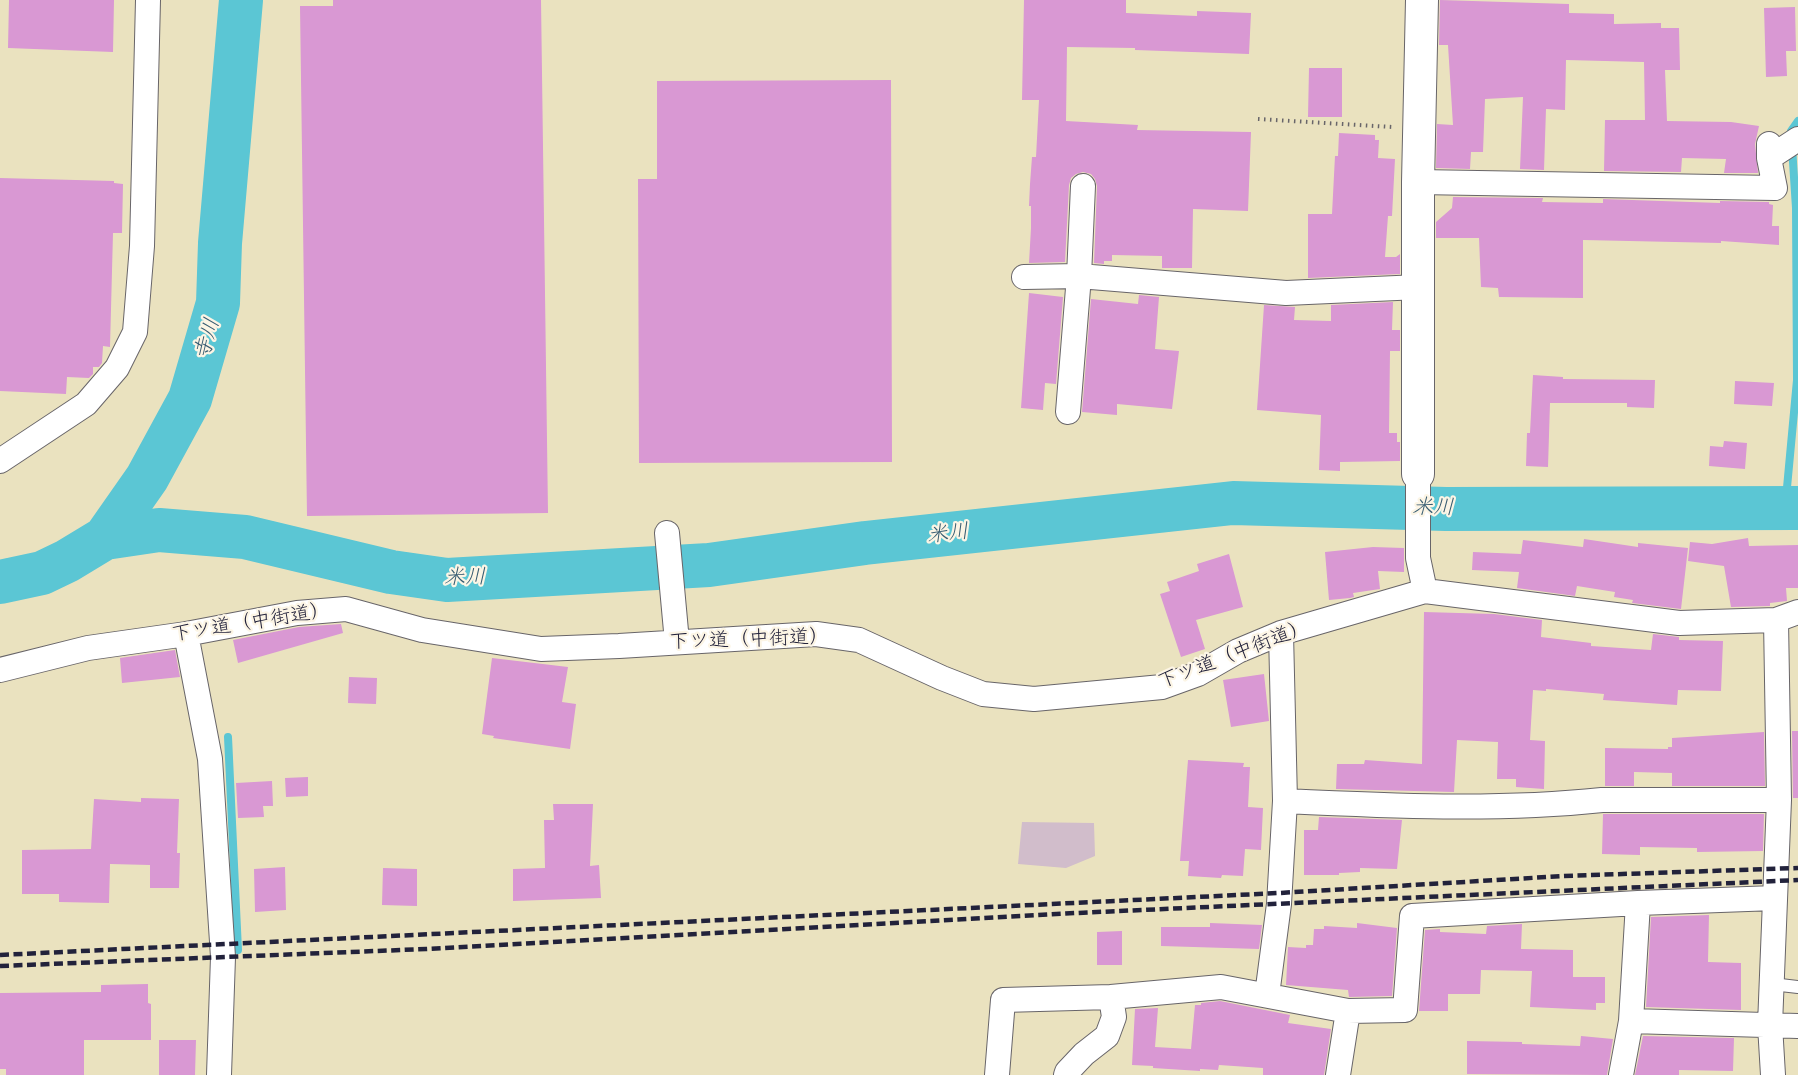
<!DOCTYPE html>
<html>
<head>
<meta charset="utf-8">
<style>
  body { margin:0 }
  canvas { display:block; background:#eae2bf }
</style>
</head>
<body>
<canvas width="1798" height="1075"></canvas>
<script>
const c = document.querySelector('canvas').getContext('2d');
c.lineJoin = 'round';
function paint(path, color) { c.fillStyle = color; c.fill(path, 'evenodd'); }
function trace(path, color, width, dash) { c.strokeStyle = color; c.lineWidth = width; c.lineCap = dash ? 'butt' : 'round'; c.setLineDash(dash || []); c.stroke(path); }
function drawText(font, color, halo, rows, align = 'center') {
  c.font = font + ' Pangolin,"Klee One",sans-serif'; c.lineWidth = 4.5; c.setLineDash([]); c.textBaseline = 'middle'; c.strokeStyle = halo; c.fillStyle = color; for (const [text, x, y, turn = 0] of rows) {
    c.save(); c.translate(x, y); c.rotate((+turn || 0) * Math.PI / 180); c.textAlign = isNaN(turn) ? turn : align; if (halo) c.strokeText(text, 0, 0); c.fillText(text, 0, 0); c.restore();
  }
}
const industrial = new Path2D(`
  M 1022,822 L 1094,823 L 1095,856 L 1066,868 L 1018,864 Z`);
const stream = new Path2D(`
  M 1785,509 L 1797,380 L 1796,208 L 1791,131 L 1798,121
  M 228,737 L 238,950`);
const river = new Path2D(`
  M 105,538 L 159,530 L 245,537 L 391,572 L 447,580 L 709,565 L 865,543 L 1233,503 L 1446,509 L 1798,508
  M 0,582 L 42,573 L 67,561 L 105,538 L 147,478 L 190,399 L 218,303 L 220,243 L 241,0`);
const building = new Path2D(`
  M 9,0 L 114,0 L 113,52 L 8,48 Z
  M 333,0 L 541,0 L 548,513 L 307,516 L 300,6 L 333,6 Z
  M 1024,0 L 1126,0 L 1126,13 L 1197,16 L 1197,11 L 1251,13 L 1249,54 L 1135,50 L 1135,48 L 1067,47 L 1066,121 L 1138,125 L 1137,130 L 1251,132 L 1248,211 L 1193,209 L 1192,268 L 1162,268 L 1162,256 L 1112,255 L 1112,261 L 1104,261 L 1104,264 L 1094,263 L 1097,186 L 1095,179 L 1091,174 L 1083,172 L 1076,174 L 1071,178 L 1069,185 L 1065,262 L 1029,263 L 1031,228 L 1031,206 L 1029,206 L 1030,184 L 1032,157 L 1036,157 L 1039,100 L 1022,100 Z
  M 1440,0 L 1569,4 L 1569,13 L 1614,14 L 1614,24 L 1661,23 L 1661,28 L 1679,28 L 1680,70 L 1665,70 L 1667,121 L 1731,122 L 1759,126 L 1755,144 L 1758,173 L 1724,173 L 1726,159 L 1682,158 L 1681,172 L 1604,171 L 1605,120 L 1645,120 L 1644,62 L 1566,60 L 1565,110 L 1546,109 L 1544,170 L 1520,169 L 1523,97 L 1485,99 L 1483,152 L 1471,152 L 1470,169 L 1436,168 L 1437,124 L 1453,125 L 1448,45 L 1439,45 Z
  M 1795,7 L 1796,51 L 1786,51 L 1787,76 L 1766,77 L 1764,8 Z
  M 1309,68 L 1342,68 L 1342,117 L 1308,117 Z
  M 891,80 L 892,462 L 639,463 L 638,179 L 657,179 L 657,81 Z
  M 1339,133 L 1375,135 L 1375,140 L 1379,140 L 1378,158 L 1395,159 L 1392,216 L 1388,216 L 1385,257 L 1396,257 L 1400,254 L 1400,274 L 1308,278 L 1308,214 L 1332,214 L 1335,156 L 1338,156 Z
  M 0,178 L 114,181 L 114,183 L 123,184 L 122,233 L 113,233 L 110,347 L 103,346 L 102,363 L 99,367 L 93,367 L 93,374 L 89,378 L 67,377 L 66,394 L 0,391 Z
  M 1453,197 L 1543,198 L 1542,202 L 1603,203 L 1603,199 L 1720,203 L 1720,201 L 1769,202 L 1769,204 L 1773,205 L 1772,226 L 1779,226 L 1779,245 L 1721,241 L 1721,243 L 1583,240 L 1583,298 L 1499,297 L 1498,288 L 1481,287 L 1479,238 L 1436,238 L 1436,222 L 1452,208 Z
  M 1029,293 L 1063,297 L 1056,384 L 1045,383 L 1043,410 L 1021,408 Z
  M 1139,295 L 1159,297 L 1155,349 L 1179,351 L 1172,409 L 1117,404 L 1117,415 L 1082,412 L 1091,299 L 1138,304 Z
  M 1393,302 L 1392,330 L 1400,330 L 1400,351 L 1390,351 L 1389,433 L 1397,433 L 1397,442 L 1400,442 L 1400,461 L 1340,462 L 1340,471 L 1319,470 L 1321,415 L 1257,410 L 1264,305 L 1295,307 L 1294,320 L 1331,321 L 1331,305 Z
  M 1533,375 L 1563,377 L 1563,379 L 1655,380 L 1654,408 L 1627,407 L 1627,403 L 1550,403 L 1548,467 L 1526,466 L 1527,433 L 1530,433 Z
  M 1735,381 L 1774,383 L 1772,406 L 1734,404 Z
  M 1724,441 L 1747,443 L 1745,469 L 1709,466 L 1710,446 L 1723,447 Z
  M 1748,538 L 1749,546 L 1798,545 L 1798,588 L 1786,588 L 1787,601 L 1770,603 L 1770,606 L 1731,607 L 1724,566 L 1688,561 L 1690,542 L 1712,544 Z
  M 1584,539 L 1638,547 L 1638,543 L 1688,548 L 1681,609 L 1632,603 L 1633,600 L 1614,597 L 1615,592 L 1577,586 L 1575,596 L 1517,588 L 1519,572 L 1472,570 L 1473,552 L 1521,554 L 1523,540 L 1583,547 Z
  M 1373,547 L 1404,548 L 1404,572 L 1378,571 L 1380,589 L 1353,593 L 1354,597 L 1350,598 L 1329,600 L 1325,552 Z
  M 1229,554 L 1243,607 L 1196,620 L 1205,649 L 1181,657 L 1160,594 L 1170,591 L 1167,582 L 1199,571 L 1197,564 Z
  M 1424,612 L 1494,614 L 1542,620 L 1541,637 L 1591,643 L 1591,646 L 1651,650 L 1653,634 L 1679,637 L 1679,640 L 1723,641 L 1721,691 L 1678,690 L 1677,705 L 1603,700 L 1604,694 L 1546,689 L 1546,691 L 1533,690 L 1530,740 L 1545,741 L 1544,789 L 1516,787 L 1516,779 L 1497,779 L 1498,742 L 1457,740 L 1454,792 L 1336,789 L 1337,764 L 1364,764 L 1365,760 L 1422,764 Z
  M 341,624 L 343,633 L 238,663 L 233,640 L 299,627 Z
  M 175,650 L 180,677 L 122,683 L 120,658 Z
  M 492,658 L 568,667 L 562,702 L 576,704 L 570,749 L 493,738 L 494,736 L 482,734 Z
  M 1264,674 L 1269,721 L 1231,727 L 1223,680 Z
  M 349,677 L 377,678 L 376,704 L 348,703 Z
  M 1792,731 L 1798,731 L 1798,798 L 1793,798 Z
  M 1764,732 L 1765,786 L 1672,786 L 1672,773 L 1634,772 L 1634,786 L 1605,786 L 1605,748 L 1668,749 L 1668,747 L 1672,747 L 1672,738 Z
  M 1188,760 L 1244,763 L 1243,767 L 1250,767 L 1248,807 L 1263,808 L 1261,850 L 1245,849 L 1243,876 L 1222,875 L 1221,878 L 1188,876 L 1189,861 L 1180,861 Z
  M 308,777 L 308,796 L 286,797 L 285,778 Z
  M 272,781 L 273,806 L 263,806 L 264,817 L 238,818 L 236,783 Z
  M 141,798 L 179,799 L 177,853 L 180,853 L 179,888 L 150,888 L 150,865 L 110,864 L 109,903 L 59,902 L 59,894 L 22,894 L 22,850 L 91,849 L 94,799 L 141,802 Z
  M 553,804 L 593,804 L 590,866 L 599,865 L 601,898 L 513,901 L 513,869 L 545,868 L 544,820 L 554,820 Z
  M 1603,814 L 1764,814 L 1763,851 L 1697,852 L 1697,848 L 1640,847 L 1640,855 L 1602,854 Z
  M 1319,817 L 1402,820 L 1397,869 L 1360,868 L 1360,872 L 1339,873 L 1339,875 L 1304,875 L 1304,830 L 1318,830 Z
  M 285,867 L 286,910 L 255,912 L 254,869 Z
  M 383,868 L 417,869 L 417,906 L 382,905 Z
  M 1709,915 L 1708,962 L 1741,963 L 1741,1010 L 1646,1007 L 1651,917 Z
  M 1210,923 L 1262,925 L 1259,949 L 1161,946 L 1161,927 L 1210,927 Z
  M 1357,923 L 1397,928 L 1392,996 L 1349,997 L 1348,990 L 1286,985 L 1288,947 L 1306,948 L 1306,945 L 1313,945 L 1314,929 L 1324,929 L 1324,926 L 1357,928 Z
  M 1522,924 L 1521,949 L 1573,950 L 1573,977 L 1605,977 L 1605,1003 L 1596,1003 L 1596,1010 L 1530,1007 L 1532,971 L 1481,970 L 1480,994 L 1448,994 L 1448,1011 L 1419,1011 L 1425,930 L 1440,929 L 1440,932 L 1486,934 L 1487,926 Z
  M 1122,931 L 1122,965 L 1097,965 L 1097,932 Z
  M 148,984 L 148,1003 L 151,1004 L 151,1040 L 84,1040 L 84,1075 L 6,1075 L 6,1069 L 0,1069 L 0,993 L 101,992 L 101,985 Z
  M 1220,1001 L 1290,1015 L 1288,1023 L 1331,1029 L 1324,1075 L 1263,1075 L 1263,1068 L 1219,1065 L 1218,1070 L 1200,1069 L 1200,1071 L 1153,1068 L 1153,1066 L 1132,1065 L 1135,1009 L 1158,1008 L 1155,1047 L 1191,1049 L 1195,1005 L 1201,1005 L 1201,1003 Z
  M 1581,1036 L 1613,1039 L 1607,1075 L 1467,1074 L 1467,1041 L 1522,1042 L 1522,1044 L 1580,1046 Z
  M 1643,1036 L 1734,1038 L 1733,1071 L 1679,1070 L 1679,1075 L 1635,1075 Z
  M 159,1040 L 196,1040 L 195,1075 L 159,1075 Z`);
const path = new Path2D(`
  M 1258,119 L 1392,127`);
const service = new Path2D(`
  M 1772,984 L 1798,987`);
const minor = new Path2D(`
  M 1769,158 L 1798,139
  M 1418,182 L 1775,188 L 1769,158 L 1769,144
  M 1024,277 L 1079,276 L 1286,293 L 1419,287
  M 1068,412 L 1079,276 L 1083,186
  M 0,461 L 86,404 L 117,368 L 135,332 L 142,246 L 148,0
  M 1418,474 L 1418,558 L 1425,591
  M 667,533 L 677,642
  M 186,634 L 210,759 L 223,957 L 219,1075
  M 0,670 L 88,648 L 186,634 L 297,613 L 346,609 L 422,630 L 541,649 L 619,646 L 816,634 L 859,640 L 942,678 L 983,694 L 1034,699 L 1162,687 L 1198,674 L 1238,651 L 1281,633 L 1425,591 L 1679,623 L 1776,620 L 1798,612
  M 1285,801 C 1390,806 1497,811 1602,800 L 1779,800
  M 1267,995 L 1279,904 L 1285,801 L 1281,633
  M 1348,1011 L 1405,1010 L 1412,916 L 1638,903 L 1775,898
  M 1631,1021 L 1798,1026
  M 997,1075 L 1003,1000 L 1111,997
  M 1066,1075 L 1067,1072 L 1084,1054 L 1107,1036 L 1114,1017 L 1111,997 L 1221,987 L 1348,1011 L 1338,1075
  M 1621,1075 L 1631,1021 L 1638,903
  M 1773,1075 L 1770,1025 L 1779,800 L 1776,620`);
const tertiary = new Path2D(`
  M 1418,474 L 1418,182 L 1422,0`);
const rail = new Path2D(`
  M 0,955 L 1279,893 L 1564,876 L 1798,868
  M 0,966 L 426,949 L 1076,913 L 1798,880`);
const streetNames = [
  ["下ツ道（中街道）",251,623,-9],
  ["下ツ道（中街道）",749,640,-2],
  ["下ツ道（中街道）",1234,655,-21]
];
const waterNames = [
  ["寺川",208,339,-74],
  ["米川",1433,508,1],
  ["米川",948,534,-6],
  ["米川",465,578,-1]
];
paint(industrial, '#d1bdcb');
trace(stream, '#5bc6d4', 8);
trace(river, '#5bc6d4', 44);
paint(building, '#d998d3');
trace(service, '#686569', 14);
trace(minor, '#686569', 26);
trace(tertiary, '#686569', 34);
trace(path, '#686569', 4, [1.5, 4.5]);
trace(service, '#fff', 12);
trace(minor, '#fff', 24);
trace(tertiary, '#fff', 32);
trace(rail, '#22223b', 4.5, [9, 4.5]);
drawText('20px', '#22223b', '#fcf5e5', streetNames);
drawText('italic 21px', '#365b71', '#fcf5e5', waterNames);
</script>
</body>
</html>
